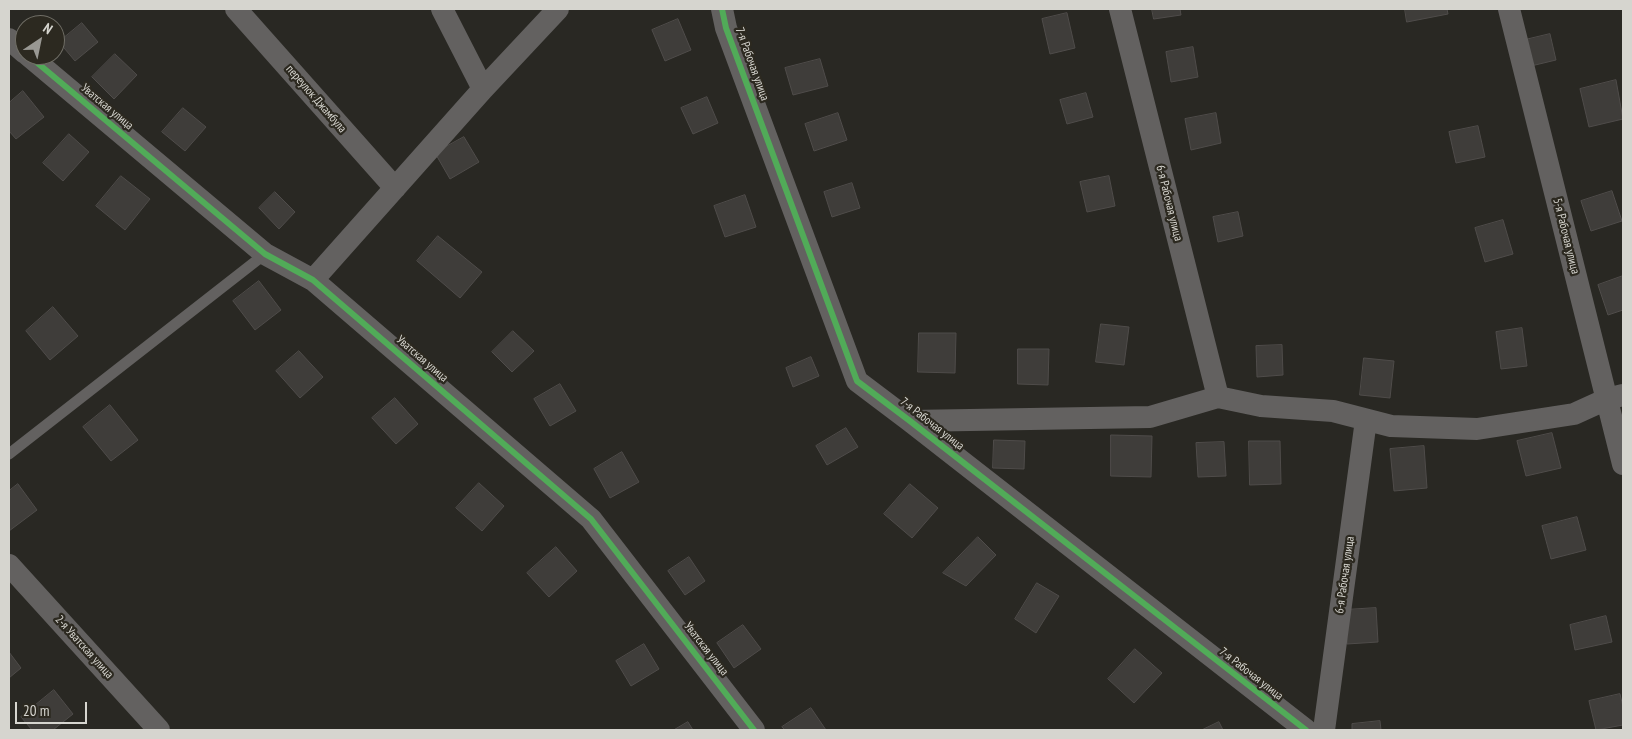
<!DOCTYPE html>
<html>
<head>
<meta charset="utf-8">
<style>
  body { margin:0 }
  #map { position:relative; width:1632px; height:739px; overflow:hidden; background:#292823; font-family:"PT Sans Narrow",sans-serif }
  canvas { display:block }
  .frame { position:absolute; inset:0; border:10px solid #d6d5cf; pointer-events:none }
  .north { position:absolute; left:15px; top:15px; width:50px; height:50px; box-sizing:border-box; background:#2c2920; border:1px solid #706e66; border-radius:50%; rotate:34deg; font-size:14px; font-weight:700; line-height:20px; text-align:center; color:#d6d5cf }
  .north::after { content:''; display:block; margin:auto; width:18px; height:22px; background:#999893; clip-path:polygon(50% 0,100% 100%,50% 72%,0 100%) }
  .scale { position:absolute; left:15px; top:702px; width:72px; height:22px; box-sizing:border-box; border:2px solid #d6d5cf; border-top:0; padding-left:6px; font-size:15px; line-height:18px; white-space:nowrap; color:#d6d5cf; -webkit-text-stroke:4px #2c2920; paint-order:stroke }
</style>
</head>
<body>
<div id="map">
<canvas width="1632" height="739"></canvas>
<div class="frame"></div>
<div class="north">N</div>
<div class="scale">20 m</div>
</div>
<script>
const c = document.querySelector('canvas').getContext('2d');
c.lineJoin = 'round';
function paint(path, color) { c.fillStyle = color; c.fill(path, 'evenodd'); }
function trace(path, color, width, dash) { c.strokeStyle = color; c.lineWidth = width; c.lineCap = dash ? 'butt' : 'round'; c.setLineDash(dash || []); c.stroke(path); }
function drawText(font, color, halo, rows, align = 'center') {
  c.font = font + ' "PT Sans Narrow",sans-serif'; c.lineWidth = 4.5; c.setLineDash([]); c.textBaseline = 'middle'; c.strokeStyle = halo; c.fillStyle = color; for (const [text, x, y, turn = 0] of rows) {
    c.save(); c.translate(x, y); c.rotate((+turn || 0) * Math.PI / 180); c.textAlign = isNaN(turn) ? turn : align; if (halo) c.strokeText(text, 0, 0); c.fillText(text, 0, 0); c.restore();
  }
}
const building = new Path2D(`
  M 1152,9 L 1180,9 L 1181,15 L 1154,19 Z
  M 1405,9 L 1447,9 L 1448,14 L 1407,22 Z
  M 1067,13 L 1075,48 L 1050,54 L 1042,19 Z
  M 678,19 L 691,50 L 665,61 L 652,30 Z
  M 82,23 L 98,42 L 75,61 L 59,42 Z
  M 1550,34 L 1556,60 L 1531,66 L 1525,40 Z
  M 1193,47 L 1198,77 L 1171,82 L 1166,52 Z
  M 115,54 L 137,75 L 114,99 L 92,77 Z
  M 820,59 L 828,86 L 793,95 L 785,68 Z
  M 1616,80 L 1623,119 L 1589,127 L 1580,89 Z
  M 23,91 L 44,117 L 16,139 L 9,131 L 9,103 Z
  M 1086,93 L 1093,117 L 1067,124 L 1060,100 Z
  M 707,97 L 718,123 L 693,134 L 681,108 Z
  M 183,108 L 206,127 L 185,151 L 162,132 Z
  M 838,113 L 847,140 L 814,151 L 805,124 Z
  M 1216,113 L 1221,143 L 1191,150 L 1185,119 Z
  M 1478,126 L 1485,157 L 1456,163 L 1449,132 Z
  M 69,134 L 89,152 L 63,181 L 43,163 Z
  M 464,137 L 479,162 L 450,179 L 435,153 Z
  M 121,176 L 150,199 L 125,230 L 96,206 Z
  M 1109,176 L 1115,206 L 1087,212 L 1080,182 Z
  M 852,183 L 860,208 L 832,217 L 824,192 Z
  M 1612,191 L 1622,221 L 1591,231 L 1581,201 Z
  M 275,192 L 295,212 L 279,229 L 259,208 Z
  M 745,195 L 756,227 L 725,237 L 714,206 Z
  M 1238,212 L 1243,236 L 1218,242 L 1213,217 Z
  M 1503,220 L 1513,254 L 1485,262 L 1475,228 Z
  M 438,236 L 482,272 L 460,298 L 417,261 Z
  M 1623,276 L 1623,310 L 1608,315 L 1598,285 Z
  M 259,281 L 281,310 L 255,330 L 233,301 Z
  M 53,307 L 78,336 L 50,360 L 26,331 Z
  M 1101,324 L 1129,327 L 1124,365 L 1096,362 Z
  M 1522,328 L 1527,366 L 1501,369 L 1496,332 Z
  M 513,331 L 534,351 L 512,372 L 492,352 Z
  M 919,333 L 956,333 L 955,373 L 918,372 Z
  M 1282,345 L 1283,375 L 1257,377 L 1256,346 Z
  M 1018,349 L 1049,349 L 1048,385 L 1018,384 Z
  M 299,351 L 323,377 L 300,398 L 276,371 Z
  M 811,357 L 819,376 L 793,387 L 786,368 Z
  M 1364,358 L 1394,361 L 1390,398 L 1360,395 Z
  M 560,384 L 576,411 L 550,426 L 534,399 Z
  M 395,398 L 418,424 L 396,444 L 372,418 Z
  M 110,405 L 138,440 L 111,461 L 83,427 Z
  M 846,428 L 858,447 L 827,465 L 816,446 Z
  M 1552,433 L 1561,468 L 1526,476 L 1517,441 Z
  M 1111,435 L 1152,436 L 1151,477 L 1111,476 Z
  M 994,440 L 1025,441 L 1024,469 L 993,468 Z
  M 1249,441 L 1280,441 L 1281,484 L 1250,485 Z
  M 1224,442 L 1226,476 L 1198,477 L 1196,443 Z
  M 1424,446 L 1427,488 L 1394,491 L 1390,449 Z
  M 622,452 L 639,482 L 610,498 L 594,469 Z
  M 479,483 L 504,506 L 482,531 L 456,508 Z
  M 18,484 L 37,510 L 9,531 L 9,491 Z
  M 910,484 L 938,508 L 912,538 L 884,514 Z
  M 1577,517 L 1586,550 L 1551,559 L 1542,526 Z
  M 978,537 L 996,555 L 966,586 L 943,573 Z
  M 556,547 L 577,571 L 549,597 L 527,573 Z
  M 689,557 L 705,581 L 685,595 L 668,571 Z
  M 1037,583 L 1059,596 L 1036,633 L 1015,619 Z
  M 1376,608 L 1378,642 L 1347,644 L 1345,610 Z
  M 1606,616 L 1612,642 L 1575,650 L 1570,625 Z
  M 743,625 L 761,649 L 734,668 L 717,643 Z
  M 644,644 L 659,669 L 631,686 L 616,661 Z
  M 1135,649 L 1162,673 L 1134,703 L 1108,679 Z
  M 9,652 L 21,668 L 9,678 Z
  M 54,690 L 73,714 L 53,730 L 32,730 L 21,717 Z
  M 1620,694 L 1623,707 L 1623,725 L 1596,730 L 1589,701 Z
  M 811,708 L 826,730 L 785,730 L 782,727 Z
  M 1380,721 L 1381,730 L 1352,730 L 1352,724 Z
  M 688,722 L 693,730 L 674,730 Z
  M 1219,722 L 1223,730 L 1202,730 Z`);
const service = new Path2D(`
  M 9,454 L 265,254`);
const minor = new Path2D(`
  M 236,9 L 395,188
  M 442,9 L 483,89
  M 722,9 L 726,28 L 857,381 L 910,421 L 1306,730
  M 1120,9 L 1218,397
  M 1509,9 L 1623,464
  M 9,39 L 25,53
  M 28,55 L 265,254 L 313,280 L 591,519 L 754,730
  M 313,280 L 483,89 L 558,9
  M 910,421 L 1150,417 L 1218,397 L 1261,406 L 1333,411 L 1391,426 L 1477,429 L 1574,414 L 1607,399 L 1623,395
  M 9,565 L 159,730
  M 1324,730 L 1366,420`);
const cycleway = new Path2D(`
  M 722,9 L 726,28 L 857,381 L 910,421 L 1306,730
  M 28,55 L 265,254 L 313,280 L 591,519 L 754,730`);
const streetNames = [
  ["7-я Рабочая улица",752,64,70],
  ["переулок Джамбула",316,99,49],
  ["Уватская улица",107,107,40],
  ["6-я Рабочая улица",1169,203,76],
  ["5-я Рабочая улица",1566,236,76],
  ["Уватская улица",422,359,41],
  ["7-я Рабочая улица",932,424,38],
  ["6-я Рабочая улица",1345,575,-82],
  ["2-я Уватская улица",84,647,48],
  ["Уватская улица",706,649,52],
  ["7-я Рабочая улица",1251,674,38]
];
paint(building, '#3f3d3a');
trace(building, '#4f4c4a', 1);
trace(service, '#636160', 11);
trace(minor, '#636160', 22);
trace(cycleway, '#51ab58', 6);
drawText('12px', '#d6d5cf', '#2c2920', streetNames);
</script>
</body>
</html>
